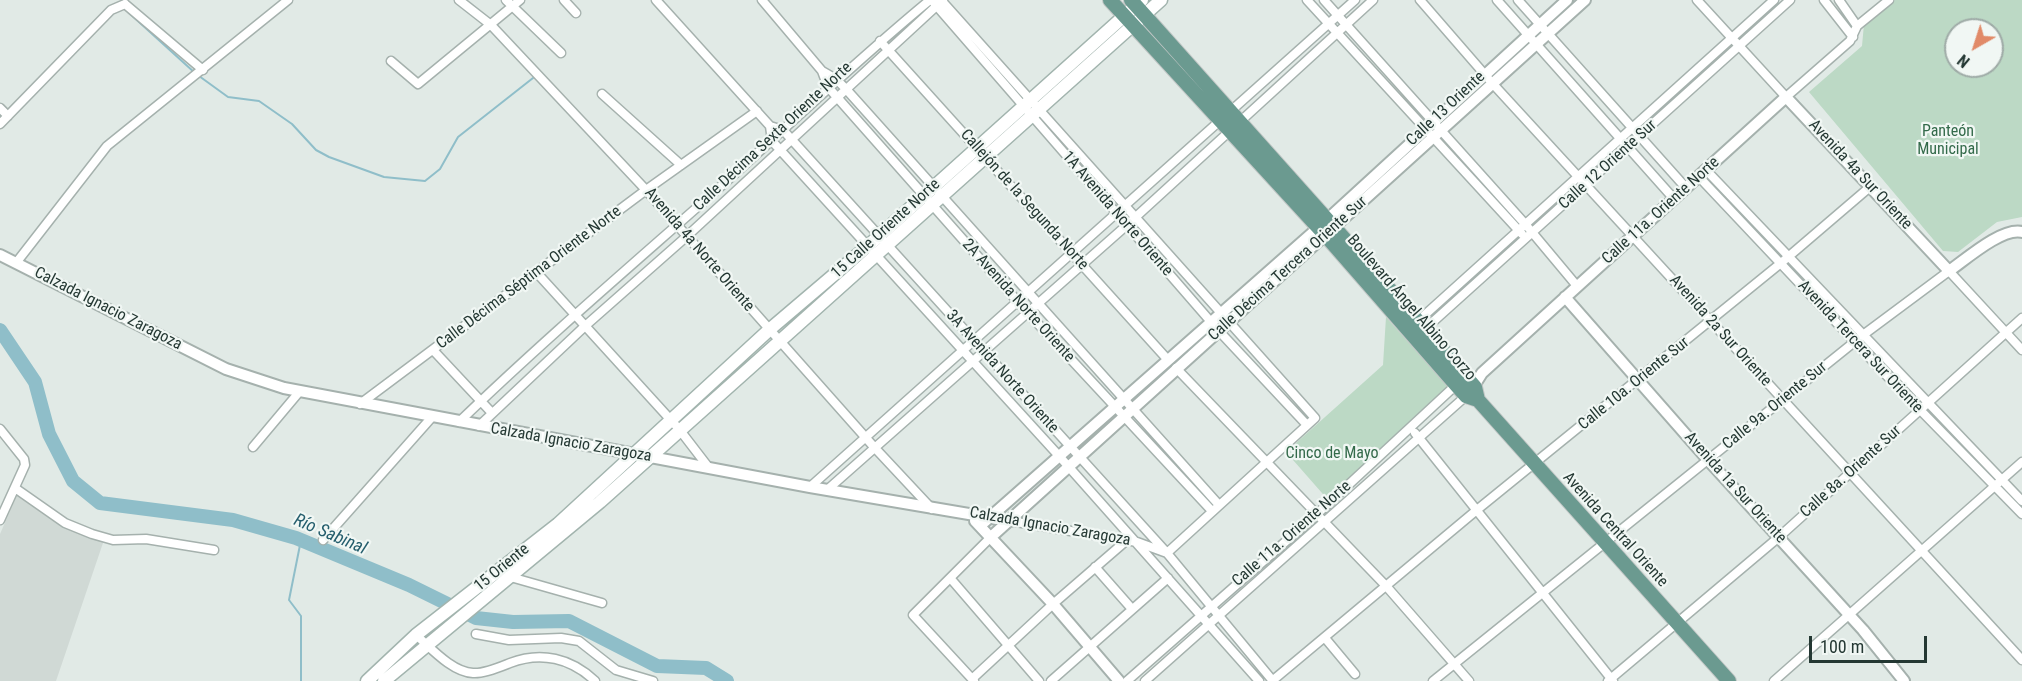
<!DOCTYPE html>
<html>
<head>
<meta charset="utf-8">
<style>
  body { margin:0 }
  #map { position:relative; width:2022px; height:681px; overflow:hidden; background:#e1eae6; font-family:"Roboto Condensed",sans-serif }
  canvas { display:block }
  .north { position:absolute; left:1944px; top:18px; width:60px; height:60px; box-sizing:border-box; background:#f1f7f4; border:2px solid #9faba7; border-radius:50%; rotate:219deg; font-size:16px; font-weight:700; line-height:24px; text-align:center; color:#243833 }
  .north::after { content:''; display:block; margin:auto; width:21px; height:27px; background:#e18a68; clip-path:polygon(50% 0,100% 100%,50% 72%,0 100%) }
  .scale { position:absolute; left:1809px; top:636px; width:118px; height:27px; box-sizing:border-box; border:3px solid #243833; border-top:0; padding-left:8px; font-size:18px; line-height:21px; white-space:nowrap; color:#243833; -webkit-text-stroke:4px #f1f7f4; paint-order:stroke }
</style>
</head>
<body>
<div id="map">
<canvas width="2022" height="681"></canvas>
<div class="north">N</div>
<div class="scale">100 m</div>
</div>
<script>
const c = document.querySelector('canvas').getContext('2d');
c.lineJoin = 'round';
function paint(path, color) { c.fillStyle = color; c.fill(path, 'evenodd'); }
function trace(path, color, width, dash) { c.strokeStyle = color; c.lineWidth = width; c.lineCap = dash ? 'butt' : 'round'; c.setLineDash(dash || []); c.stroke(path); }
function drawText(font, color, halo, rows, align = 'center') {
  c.font = font + ' "Roboto Condensed",sans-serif'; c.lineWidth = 4.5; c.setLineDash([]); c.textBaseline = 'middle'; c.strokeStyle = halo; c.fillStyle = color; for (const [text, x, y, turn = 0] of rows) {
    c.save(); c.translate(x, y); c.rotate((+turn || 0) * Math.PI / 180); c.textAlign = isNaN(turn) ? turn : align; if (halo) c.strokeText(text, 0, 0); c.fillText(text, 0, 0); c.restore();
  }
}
const built = new Path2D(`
  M 18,493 L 104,540 L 56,681 L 0,681 L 0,534 Z`);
const green = new Path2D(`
  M 1895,0 L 2022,0 L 2022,217 L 1997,222 L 1958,252 L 1943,251 L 1809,92 L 1862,46 L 1864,24 ZM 1956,30 L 1992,30 L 1992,66 L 1956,66 Z
  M 1386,317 L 1450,389 L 1329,501 L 1286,452 L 1383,365 Z`);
const stream = new Path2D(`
  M 128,12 L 195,73
  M 199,76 L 228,97 L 259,101 L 292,124 L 316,150 L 329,157 L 384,177 L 425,181 L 440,169 L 458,137 L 533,78
  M 301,681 L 301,616 L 289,600 L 301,540`);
const river = new Path2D(`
  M 0,330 L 35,382 L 49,434 L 73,481 L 100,503 L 233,520 L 296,538 L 409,585 L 476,618 L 513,622 L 569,621 L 657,666 L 706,668 L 727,681`);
const minor = new Path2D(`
  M 459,0 L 491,25 L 646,190 L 874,447 L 932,509
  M 506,0 L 561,53
  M 564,0 L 576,13
  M 656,0 L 770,126 L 783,130 L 1167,553 L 1273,681
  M 762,0 L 822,71 L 828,87 L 1027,312 L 1212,511
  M 941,0 L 1315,418 L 1167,553 L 1137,542 L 1010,521
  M 1307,0 L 1522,234
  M 1324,0 L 1526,225 L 1577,286
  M 1420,0 L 1493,84 L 2022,660
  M 1497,0 L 1675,200
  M 1518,0 L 1687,189
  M 1697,0 L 1786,97 L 1850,41 L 1857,26 L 1889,0
  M 1824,0 L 1853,37
  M 1839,0 L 1857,26
  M 934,3 L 1218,330 L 1307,425
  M 125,4 L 203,70
  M 880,41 L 1168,360
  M 391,61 L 418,84 L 520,0
  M 822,71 L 836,79 L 846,89 L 1219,505
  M 602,94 L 681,165
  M 0,108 L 8,116
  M 0,124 L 111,10 L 125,4
  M 770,126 L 772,141 L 1060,457 L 1259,681
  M 1707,171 L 2022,501
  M 1700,178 L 1885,374 L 2022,514
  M 16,263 L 107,146 L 288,0
  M 537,273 L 679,429 L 709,468
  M 1418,321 L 1774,0
  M 1425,329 L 1790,0
  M 433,350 L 492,413
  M 1176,368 L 1387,587 L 1469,681
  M 360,404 L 646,190 L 757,111
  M 459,422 C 543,341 632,265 719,188 C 789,125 857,60 930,0
  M 479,426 L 584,327 L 686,237 L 943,0
  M 0,429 L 24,459 L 25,465 L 0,520
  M 1415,433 L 1613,681
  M 253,447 L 300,391
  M 810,487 L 1355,0
  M 15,488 L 65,523 L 92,534 L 113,540 L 146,539 L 214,550
  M 827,490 L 1127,225 L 1373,0
  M 323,540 L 432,417
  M 1095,567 L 1132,609
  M 507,576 L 602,603
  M 951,579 L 1039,681
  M 476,634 L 509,640 L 561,638 L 579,641 L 616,670 L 653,681
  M 416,635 C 431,648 452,672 473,673 C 484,674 500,667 510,663 C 541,651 571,658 595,681
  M 1325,638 L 1355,674
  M 972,679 L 1053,604 L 1127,540
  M 974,681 L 913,615 L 991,537
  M 1051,681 L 1168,578
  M 1127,681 L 1317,514 L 1456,385
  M 1145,681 L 1466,396
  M 1272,681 L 1478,509 L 1781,263 L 1871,186
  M 1433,681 L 1863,335 L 1949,271 L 2022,350
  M 1608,681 L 1779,537 L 2022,318
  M 1774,681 L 2022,462`);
const tertiary = new Path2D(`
  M 0,255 L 226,369 L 284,388 L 810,487 L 1010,521
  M 1565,297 L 1709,461 L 1863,630 L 1904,681
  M 1470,392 L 1482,373 L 1786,97 L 1949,271 C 1965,260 2002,227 2022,232
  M 975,521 L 1053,604 L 1119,681
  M 980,526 L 1318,228 L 1567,0
  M 991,537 L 1585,0`);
const secondary = new Path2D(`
  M 367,681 L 416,635 L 558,524 L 769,330 L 869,245 L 1142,0
  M 384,681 L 600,502 L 1161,0`);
const primary = new Path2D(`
  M 1110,0 L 1326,236 L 1456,385 L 1466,396 L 1478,400 L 1729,681
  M 1131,0 L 1425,329 L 1475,387 L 1478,400`);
const streetNames = [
  ["Calle 13 Oriente",1446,109,-43],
  ["Calle Décima Sexta Oriente Norte",773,137,-43],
  ["Calle 12 Oriente Sur",1608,165,-42],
  ["Avenida 4a Sur Oriente",1860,175,47],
  ["Callejón de la Segunda Norte",1024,200,48],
  ["Calle 11a. Oriente Norte",1661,211,-42],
  ["1A Avenida Norte Oriente",1117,214,49],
  ["15 Calle Oriente Norte",886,229,-42],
  ["Avenida 4a Norte Oriente",699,250,49],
  ["Calle Décima Tercera Oriente Sur",1288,269,-42],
  ["Calle Décima Séptima Oriente Norte",529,278,-37],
  ["2A Avenida Norte Oriente",1018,301,48],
  ["Boulevard Ángel Albino Corzo",1411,308,49],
  ["Calzada Ignacio Zaragoza",108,309,27],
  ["Avenida 2a Sur Oriente",1720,331,48],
  ["Avenida Tercera Sur Oriente",1860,347,47],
  ["3A Avenida Norte Oriente",1002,372,48],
  ["Calle 10a. Oriente Sur",1634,384,-39],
  ["Calle 9a. Oriente Sur",1775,406,-39],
  ["Calzada Ignacio Zaragoza",571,443,10],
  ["Calle 8a. Oriente Sur",1851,472,-42],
  ["Avenida 1a Sur Oriente",1735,488,48],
  ["Calzada Ignacio Zaragoza",1050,527,10],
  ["Avenida Central Oriente",1615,530,48],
  ["Calle 11a. Oriente Norte",1292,534,-41],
  ["15 Oriente",502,568,-39]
];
const parkNames = [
  ["Panteón",1948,132],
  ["Municipal",1948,150],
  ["Cinco de Mayo",1332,454]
];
const waterNames = [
  ["Río Sabinal",330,535,23]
];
paint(built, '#d0d9d5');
paint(green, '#bcd9c5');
trace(stream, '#8fbec9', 2);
trace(river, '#8fbec9', 14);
trace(minor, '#a5b1ad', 11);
trace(tertiary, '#a5b1ad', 14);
trace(secondary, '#a2b4ae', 15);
trace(primary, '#c2c7c6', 16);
trace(minor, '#fff', 8);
trace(tertiary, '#fff', 10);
trace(secondary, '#fff', 12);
trace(primary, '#6b9a90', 14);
drawText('16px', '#243833', '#f1f7f4', streetNames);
drawText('16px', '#336a4a', '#f1f7f4', parkNames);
drawText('italic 18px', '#255e6d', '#f1f7f4', waterNames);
</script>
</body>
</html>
